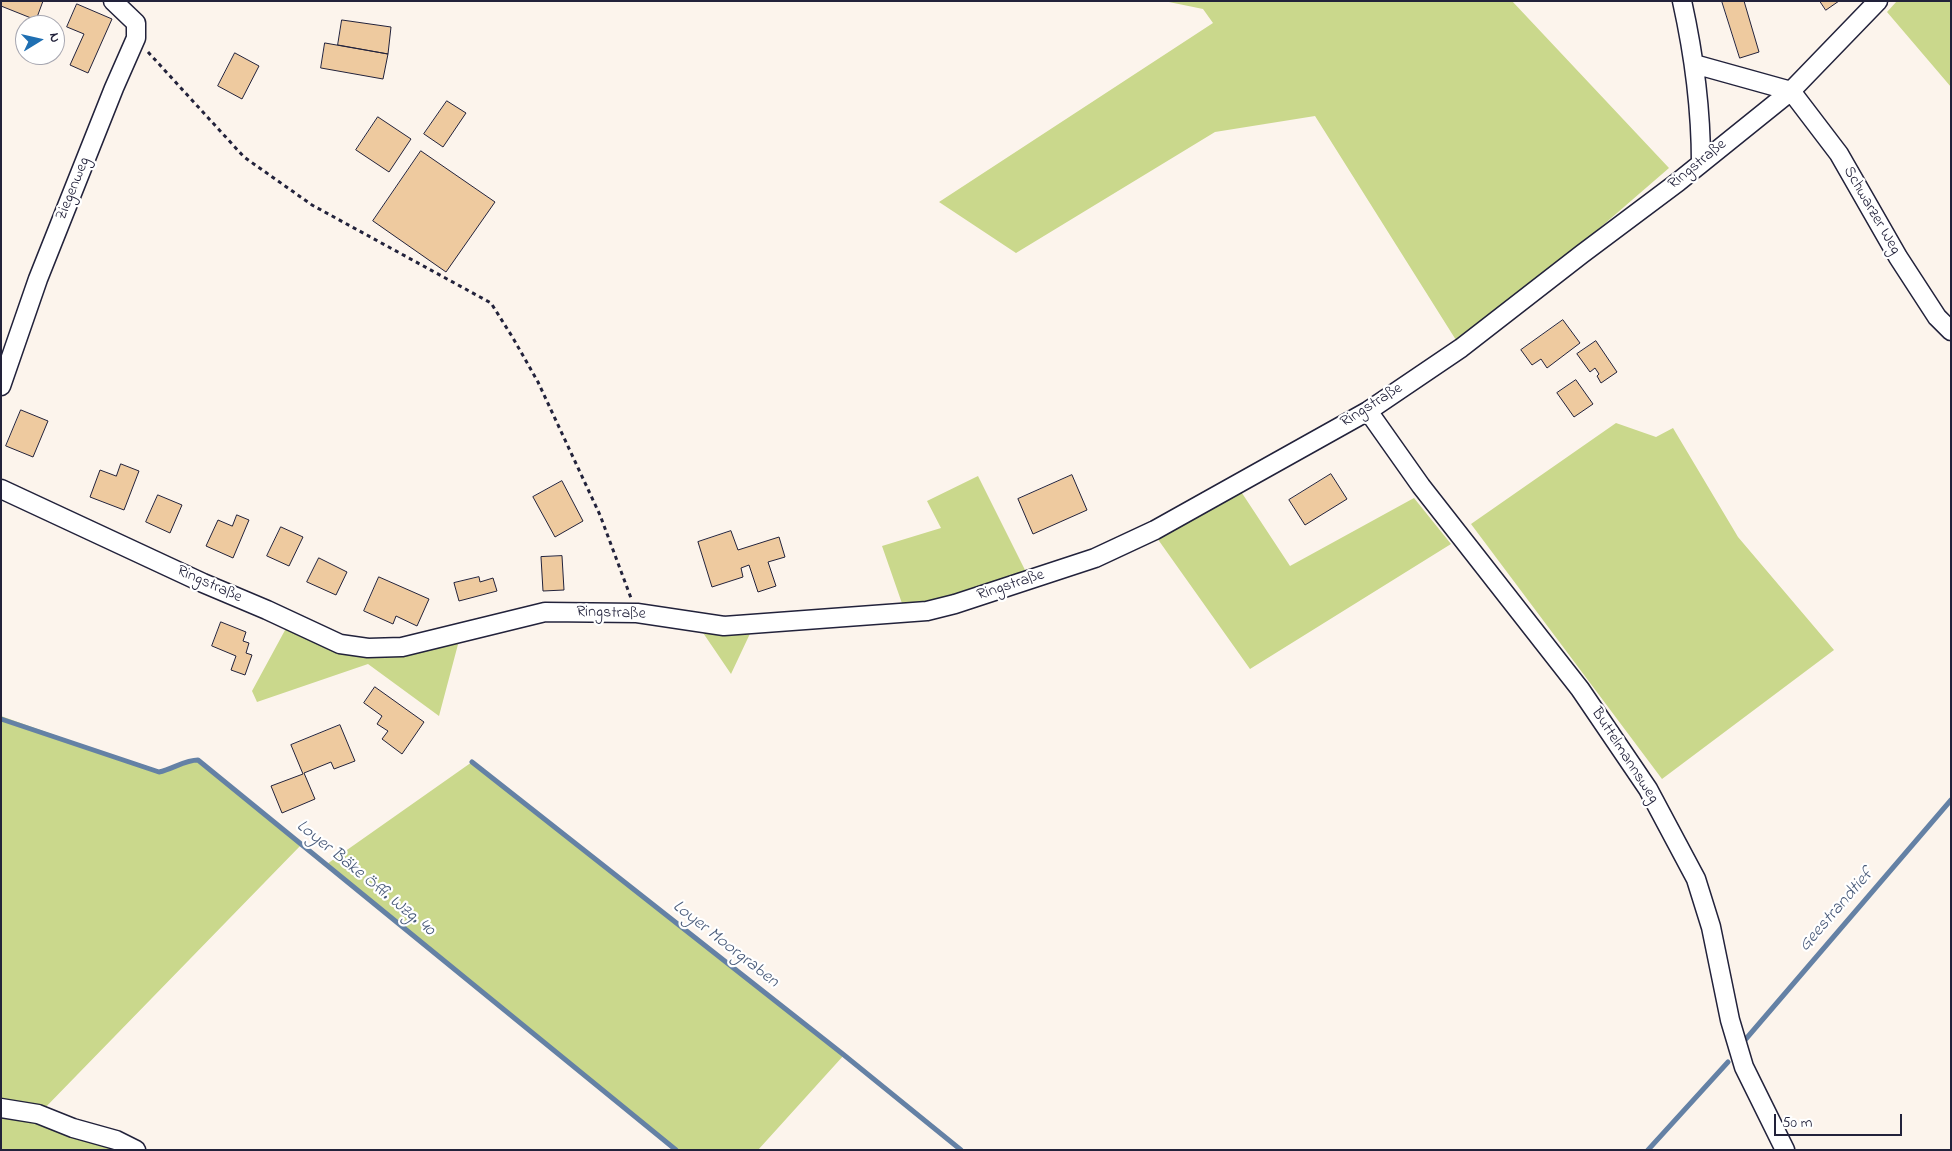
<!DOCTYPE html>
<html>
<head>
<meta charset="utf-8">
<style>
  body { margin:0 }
  #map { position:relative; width:1952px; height:1151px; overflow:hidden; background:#fcf4ec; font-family:"Indie Flower",sans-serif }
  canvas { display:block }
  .frame { position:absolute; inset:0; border:2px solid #22223b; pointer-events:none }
  .north { position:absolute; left:15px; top:15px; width:50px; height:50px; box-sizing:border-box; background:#fff; border:1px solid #a7a7b1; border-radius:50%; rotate:81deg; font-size:14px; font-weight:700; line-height:20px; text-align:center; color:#22223b }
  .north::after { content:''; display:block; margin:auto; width:18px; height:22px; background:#1f6fb2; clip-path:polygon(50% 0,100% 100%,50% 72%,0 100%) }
  .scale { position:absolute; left:1774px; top:1114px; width:128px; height:22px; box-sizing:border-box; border:2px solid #22223b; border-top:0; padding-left:6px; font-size:15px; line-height:18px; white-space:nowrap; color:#22223b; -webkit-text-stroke:4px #fff; paint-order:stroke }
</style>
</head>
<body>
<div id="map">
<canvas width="1952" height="1151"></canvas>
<div class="frame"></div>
<div class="north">N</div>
<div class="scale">50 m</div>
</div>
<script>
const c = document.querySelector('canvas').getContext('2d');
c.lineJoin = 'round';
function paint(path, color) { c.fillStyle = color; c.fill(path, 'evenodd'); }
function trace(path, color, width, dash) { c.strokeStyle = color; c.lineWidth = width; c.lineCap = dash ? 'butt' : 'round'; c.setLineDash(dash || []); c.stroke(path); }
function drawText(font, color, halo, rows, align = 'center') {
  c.font = font + ' "Indie Flower",sans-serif'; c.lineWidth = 4.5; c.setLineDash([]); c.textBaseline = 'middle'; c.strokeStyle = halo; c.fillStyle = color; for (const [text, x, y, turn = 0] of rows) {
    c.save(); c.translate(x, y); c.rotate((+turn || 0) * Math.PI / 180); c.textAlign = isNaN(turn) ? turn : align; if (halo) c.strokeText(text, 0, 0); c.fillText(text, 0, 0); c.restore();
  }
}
const green = new Path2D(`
  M 1164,1 L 1512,1 L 1669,168 L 1461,348 L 1315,116 L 1215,132 L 1016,253 L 939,202 L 1213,23 L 1203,9 Z
  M 1897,1 L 1951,1 L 1951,87 L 1887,12 Z
  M 1616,423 L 1656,437 L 1673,428 L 1738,537 L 1834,650 L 1662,779 L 1471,524 Z
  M 978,476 L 1030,580 L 905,612 L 882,546 L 941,528 L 927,501 Z
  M 1236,484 L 1290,566 L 1414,498 L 1451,544 L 1250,669 L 1152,531 Z
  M 290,621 L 340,644 L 461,633 L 439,716 L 368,664 L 257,702 L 252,691 Z
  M 695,621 L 755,623 L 731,674 Z
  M 1,716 L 159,772 C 173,769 185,760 198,760 L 302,844 L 39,1114 L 116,1140 L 114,1150 L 1,1150 Z
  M 472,762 L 844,1055 L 758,1150 L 676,1150 L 327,864 Z`);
const stream = new Path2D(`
  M 1,719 L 159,772 C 173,769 185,760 198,760 L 676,1150
  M 472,762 L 844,1055 L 961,1150
  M 1745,1040 L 1951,800
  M 1648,1150 L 1728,1062`);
const building = new Path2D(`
  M 1,1 L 43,1 L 36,20 L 1,6 Z
  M 1722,1 L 1744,1 L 1759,52 L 1740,58 Z
  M 1820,1 L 1839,1 L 1826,10 Z
  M 77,4 L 112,19 L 88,73 L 70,65 L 84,34 L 67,27 Z
  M 342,20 L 391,27 L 388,54 L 338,45 Z
  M 325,43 L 388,54 L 383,79 L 321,68 Z
  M 235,53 L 259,66 L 242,99 L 218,86 Z
  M 447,101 L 466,113 L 443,147 L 424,134 Z
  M 378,117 L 411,139 L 389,172 L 356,150 Z
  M 421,151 L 495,202 L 446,272 L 373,221 Z
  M 1563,320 L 1580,343 L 1547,368 L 1541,359 L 1532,365 L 1521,350 Z
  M 1596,341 L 1617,372 L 1601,383 L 1597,376 L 1599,374 L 1595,368 L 1590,372 L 1577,354 Z
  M 1576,380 L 1593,404 L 1574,417 L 1557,393 Z
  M 21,410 L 48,421 L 33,457 L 6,446 Z
  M 121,464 L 139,471 L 124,510 L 90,497 L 100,470 L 116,476 Z
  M 1331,474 L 1347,499 L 1305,525 L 1289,500 Z
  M 1072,475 L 1087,510 L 1033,534 L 1018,499 Z
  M 562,481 L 583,521 L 555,537 L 533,497 Z
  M 158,495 L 182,505 L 170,533 L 146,522 Z
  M 237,515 L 249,520 L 233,558 L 206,546 L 218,520 L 232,526 Z
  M 281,527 L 303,537 L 289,566 L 267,556 Z
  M 731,531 L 738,550 L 779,537 L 785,557 L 768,562 L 776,586 L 758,592 L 749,565 L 741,568 L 743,577 L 712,587 L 698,542 Z
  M 562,556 L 564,590 L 543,591 L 541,557 Z
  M 319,558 L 347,572 L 336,595 L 307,582 Z
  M 379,577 L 429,599 L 417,626 L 396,616 L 393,624 L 364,611 Z
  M 479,577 L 480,582 L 493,578 L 497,591 L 459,601 L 454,583 Z
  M 221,622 L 246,632 L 243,641 L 249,643 L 246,653 L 252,655 L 245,675 L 231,670 L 236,656 L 212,646 Z
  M 375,687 L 424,722 L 402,754 L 382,739 L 388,731 L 377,724 L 382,716 L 364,703 Z
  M 340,725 L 355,761 L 334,769 L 331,762 L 304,773 L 315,799 L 282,813 L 271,786 L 303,774 L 291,745 Z`);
const path = new Path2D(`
  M 148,52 L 244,157 L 312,205 L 491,303 L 513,338 L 538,382 L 600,515 L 631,598`);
const street = new Path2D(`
  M 1682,1 C 1694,55 1701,109 1701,163
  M 1694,64 L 1791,91
  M 1791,91 L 1839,154 L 1898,257 L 1937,317 L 1951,331
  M 1,386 L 38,279 L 114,88 L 136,38 L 136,23 L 113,1
  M 1368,411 L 1421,486 L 1580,689 L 1648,789 L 1696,879 L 1711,927 L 1730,1020 L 1744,1067 L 1785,1150
  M 1,489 L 203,583 L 267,610 L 340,644 L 368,648 L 402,647 L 545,612 L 637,613 L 724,626 L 927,611 L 955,604 L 1095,558 L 1155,530 L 1368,411 L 1461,348 L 1582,254 L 1678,182 L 1791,91 L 1878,1
  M 1,1108 L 38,1114 L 73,1128 L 116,1140 L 136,1150`);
const streetNames = [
  ["Ringstraße",1698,165,-39],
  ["Ziegenweg",74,189,-68],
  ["Schwarzer Weg",1871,211,60],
  ["Ringstraße",1372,406,-32],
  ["Ringstraße",209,585,24],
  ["Ringstraße",1011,586,-18],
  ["Ringstraße",611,614,2],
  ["Buttelmannsweg",1624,756,57]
];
const waterNames = [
  ["Loyer Bäke Öffl. Wzg. 40",365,879,39],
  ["Geestrandtief",1837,911,-49],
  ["Loyer Moorgraben",725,945,38]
];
paint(green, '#cad88c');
trace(stream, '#6481a5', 5);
paint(building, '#eeca9f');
trace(building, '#22223b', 1);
trace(street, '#22223b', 21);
trace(path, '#22223b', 3, [4, 4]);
trace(street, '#fff', 18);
drawText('16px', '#22223b', '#fff', streetNames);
drawText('italic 18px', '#485a79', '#fff', waterNames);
</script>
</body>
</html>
